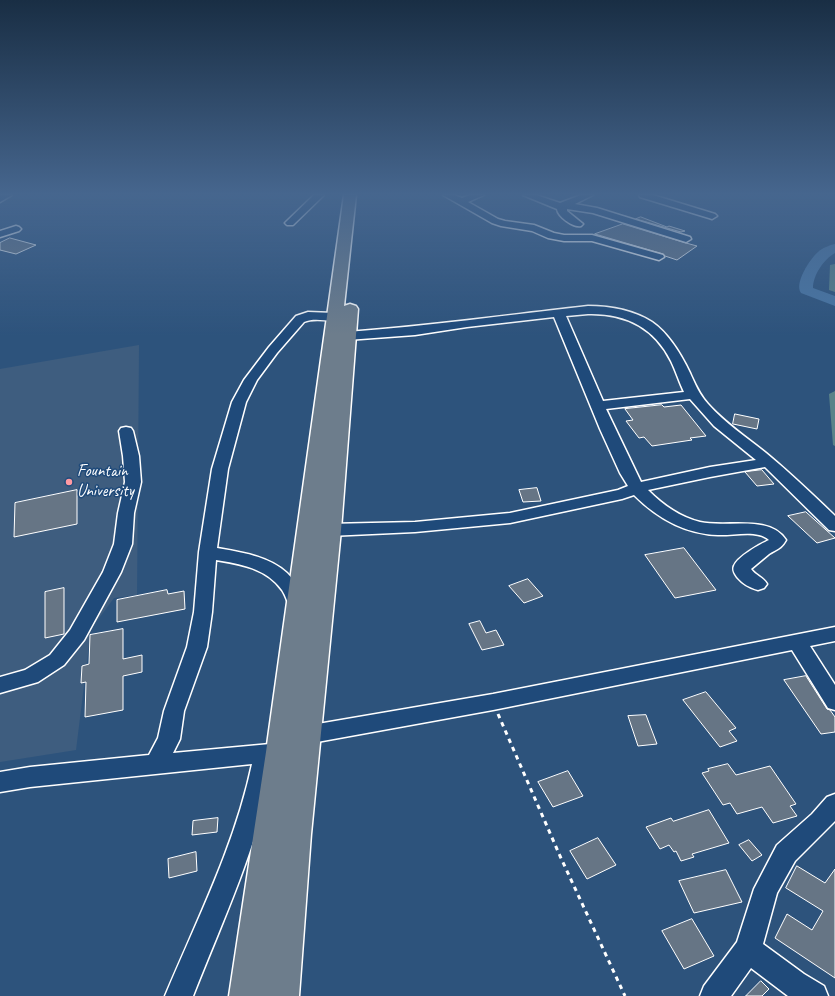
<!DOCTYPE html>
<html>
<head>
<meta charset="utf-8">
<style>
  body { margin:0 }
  canvas { display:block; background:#2d537c }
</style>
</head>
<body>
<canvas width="835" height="996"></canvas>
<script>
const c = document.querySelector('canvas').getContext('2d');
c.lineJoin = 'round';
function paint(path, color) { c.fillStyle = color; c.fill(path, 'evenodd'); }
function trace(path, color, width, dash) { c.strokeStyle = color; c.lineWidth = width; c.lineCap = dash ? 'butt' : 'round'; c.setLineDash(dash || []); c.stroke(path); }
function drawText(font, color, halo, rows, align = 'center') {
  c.font = font + ' Caveat,sans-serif'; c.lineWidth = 3; c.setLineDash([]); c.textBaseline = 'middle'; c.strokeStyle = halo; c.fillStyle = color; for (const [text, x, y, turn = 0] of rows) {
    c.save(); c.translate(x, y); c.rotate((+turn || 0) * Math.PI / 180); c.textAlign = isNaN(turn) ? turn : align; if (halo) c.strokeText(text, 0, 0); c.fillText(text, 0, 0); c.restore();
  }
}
const built = new Path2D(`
  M 139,345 L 137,595 L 114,598 L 91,629 L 76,750 L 0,762 L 0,369 Z`);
const green = new Path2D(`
  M 835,264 L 835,292 L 829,290 L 830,265 Z
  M 835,391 L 835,446 L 833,445 L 829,394 Z`);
const river = new Path2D(`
  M 835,244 L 835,253 C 824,259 813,275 813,288 L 835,296 L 835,306 L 801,293 C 794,283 810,259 818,252 C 822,248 830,245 835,244 Z`);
const building = new Path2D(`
  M 641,217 L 667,227 L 669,226 L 685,231 L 681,232 L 636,219 Z
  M 623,224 L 686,243 L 697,246 L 677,260 L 665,256 L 663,254 L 595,234 Z
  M 10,238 L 36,245 L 16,254 L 0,250 L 0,243 Z
  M 662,405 L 664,407 L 681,405 L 706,436 L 690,438 L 692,440 L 652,446 L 644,437 L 639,438 L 626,421 L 633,420 L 625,409 Z
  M 735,414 L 759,419 L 757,429 L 733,424 Z
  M 762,470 L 774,484 L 757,486 L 745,472 Z
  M 537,488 L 541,501 L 523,502 L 519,490 Z
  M 77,490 L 77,524 L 14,537 L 15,503 Z
  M 806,512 L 835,538 L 817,543 L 788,516 Z
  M 684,548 L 716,590 L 675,598 L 645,555 Z
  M 528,579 L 543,596 L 524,603 L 509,586 Z
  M 64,588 L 64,634 L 45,638 L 45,592 Z
  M 167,590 L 168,594 L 184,591 L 185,609 L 117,622 L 117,600 Z
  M 480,621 L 486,633 L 496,630 L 504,645 L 482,650 L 469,624 Z
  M 123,629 L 123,659 L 142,655 L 142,672 L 123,676 L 123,710 L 85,717 L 86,682 L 81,683 L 82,666 L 89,664 L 90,635 Z
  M 806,676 L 827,709 L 830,710 L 835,717 L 835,732 L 821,734 L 784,680 Z
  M 706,692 L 736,728 L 729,731 L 737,741 L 720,747 L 683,700 Z
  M 646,715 L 657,744 L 638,746 L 628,716 Z
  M 728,764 L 736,775 L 770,766 L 796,804 L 790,806 L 797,816 L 773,823 L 762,807 L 737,814 L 730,803 L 723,805 L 702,773 L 709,771 L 708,769 Z
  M 568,771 L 583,796 L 553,807 L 538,782 Z
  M 709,810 L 729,843 L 692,854 L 694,857 L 681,861 L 676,851 L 674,852 L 669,845 L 660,849 L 646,827 L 671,818 L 673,821 Z
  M 218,818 L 217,832 L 192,835 L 193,821 Z
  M 598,838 L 616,865 L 587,879 L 570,851 Z
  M 749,840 L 762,855 L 752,861 L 739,845 Z
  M 196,852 L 197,871 L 169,878 L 168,859 Z
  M 797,866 L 825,883 L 835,869 L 835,978 L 775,938 L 787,914 L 812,930 L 823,911 L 786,888 Z
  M 726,870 L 742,902 L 694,913 L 679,881 Z
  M 692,919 L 714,956 L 684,969 L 662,931 Z
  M 761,981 L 769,989 L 762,996 L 746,996 Z`);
const path = new Path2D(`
  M 498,714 L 560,856 L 625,996`);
const minor = new Path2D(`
  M 0,195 L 12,195 L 0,202 Z
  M 314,195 L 324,195 L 293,225 L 287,225 L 285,223 L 287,221 Z
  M 443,195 L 454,195 L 462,198 L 470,195 L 484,195 L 468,202 L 498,219 L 505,221 L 534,225 L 554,233 L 564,235 L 592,235 L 663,255 L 664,257 L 659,260 L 592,241 L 564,241 L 548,238 L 532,231 L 501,226 L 492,223 Z
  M 523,195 L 536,195 L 560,203 L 581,195 L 593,195 L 575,204 L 597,208 L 690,237 L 691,239 L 686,242 L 593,213 L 567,209 L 567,211 L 583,224 L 581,226 C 574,228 558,217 557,209 Z
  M 639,195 L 653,195 L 715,214 L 717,216 L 712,219 L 709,218 L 640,197 Z
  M 16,226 L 19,227 L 21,229 L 19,231 L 0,237 L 0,231 Z
  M 588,306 C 610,306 633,310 652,322 C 669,334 681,354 690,373 C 695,384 699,394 708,404 C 725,423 746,437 766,453 C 789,472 811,493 833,514 L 835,516 L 835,531 L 829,530 L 765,467 L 710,477 L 648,490 C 663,505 680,517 700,522 C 726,528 770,514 786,540 C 781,549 777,549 769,554 C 763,559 757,564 751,569 C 755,575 763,577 767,584 L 764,588 L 758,590 C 750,588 743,584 737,577 C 735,574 732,570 734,566 C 737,557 760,544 769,540 C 757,529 733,536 718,535 C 685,534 657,518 634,495 L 622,499 L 510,523 L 415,532 L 329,536 L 323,534 L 321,530 L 323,526 L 329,524 L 415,522 L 510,513 L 618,490 L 628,486 L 620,473 L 600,429 L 554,317 L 467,327 L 415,335 L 347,340 L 343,339 L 341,336 L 343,333 L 347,332 C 428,326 508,315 588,306 ZM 588,314 C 625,313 654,327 671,361 C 676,371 679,382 684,392 L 603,401 L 566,316 ZM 690,399 L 714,426 L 756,460 L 710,467 L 641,482 L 606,409 Z
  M 308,312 L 334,313 L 338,314 L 340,317 L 338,320 C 327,322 315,317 304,322 L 277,353 L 257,380 L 246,402 L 228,469 L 217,548 C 240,552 269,556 287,573 C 296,582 302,594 307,605 L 305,610 L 298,612 L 291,610 C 288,604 286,596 282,590 C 266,568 240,564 216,560 L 212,612 L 207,647 L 184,711 L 180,739 L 173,753 L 281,743 L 289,745 L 292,752 L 289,759 L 274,762 C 259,843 223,920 193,996 L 165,996 C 197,920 235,845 252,764 L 30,787 L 0,792 L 0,772 L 30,767 L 149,755 L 158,738 L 164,711 L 187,647 L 194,612 L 199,552 L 212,469 L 232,402 L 244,380 L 269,347 L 296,316 Z
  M 126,427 L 131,428 L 133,431 L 139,456 L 141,482 L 134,513 L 132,544 L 121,572 L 84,640 L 64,665 L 38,682 L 0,693 L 0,677 L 25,670 L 50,655 L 70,630 L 103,572 L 114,544 L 118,513 L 125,482 L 123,456 L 119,431 L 121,428 Z
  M 835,627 L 835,641 L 810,646 L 835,685 L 835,710 L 828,708 L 792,650 L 493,710 L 306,744 L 298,741 L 295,735 L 298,729 L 306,726 L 493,694 Z
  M 835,794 L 835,821 L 795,861 L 777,893 L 763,944 L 804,974 L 824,986 L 828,996 L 788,996 L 751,968 L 731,996 L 700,996 L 704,986 L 737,942 L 754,889 L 777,845 L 812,814 L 827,797 Z`);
const highway = new Path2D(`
  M 344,195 L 356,195 L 344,306 L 350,304 L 356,306 L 358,309 L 341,530 L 311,834 L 299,996 L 229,996 L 266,752 Z`);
const markers = [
  [69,482,4,"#ff9aa2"]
];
const poiNames = [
  ["Fountain",77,472],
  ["University",77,492]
];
paint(built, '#3e5d7f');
paint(green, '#5a8389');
paint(river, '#4976a4');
paint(building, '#667585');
trace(building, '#fff', 1);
trace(minor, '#fff', 3);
trace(highway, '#fff', 3);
trace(path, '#fff', 3, [4.5, 4.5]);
paint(minor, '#1f4a7a');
paint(highway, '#6d7d8c');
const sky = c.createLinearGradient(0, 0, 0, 335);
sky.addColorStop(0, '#192e44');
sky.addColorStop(0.58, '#46668e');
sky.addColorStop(1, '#46668e00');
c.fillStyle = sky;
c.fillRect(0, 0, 835, 335);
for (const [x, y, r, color] of markers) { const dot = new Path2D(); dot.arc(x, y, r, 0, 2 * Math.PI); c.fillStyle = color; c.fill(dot); trace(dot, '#1f4a7a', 1.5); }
drawText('17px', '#fff', '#1f4a7a', poiNames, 'left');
</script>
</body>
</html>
